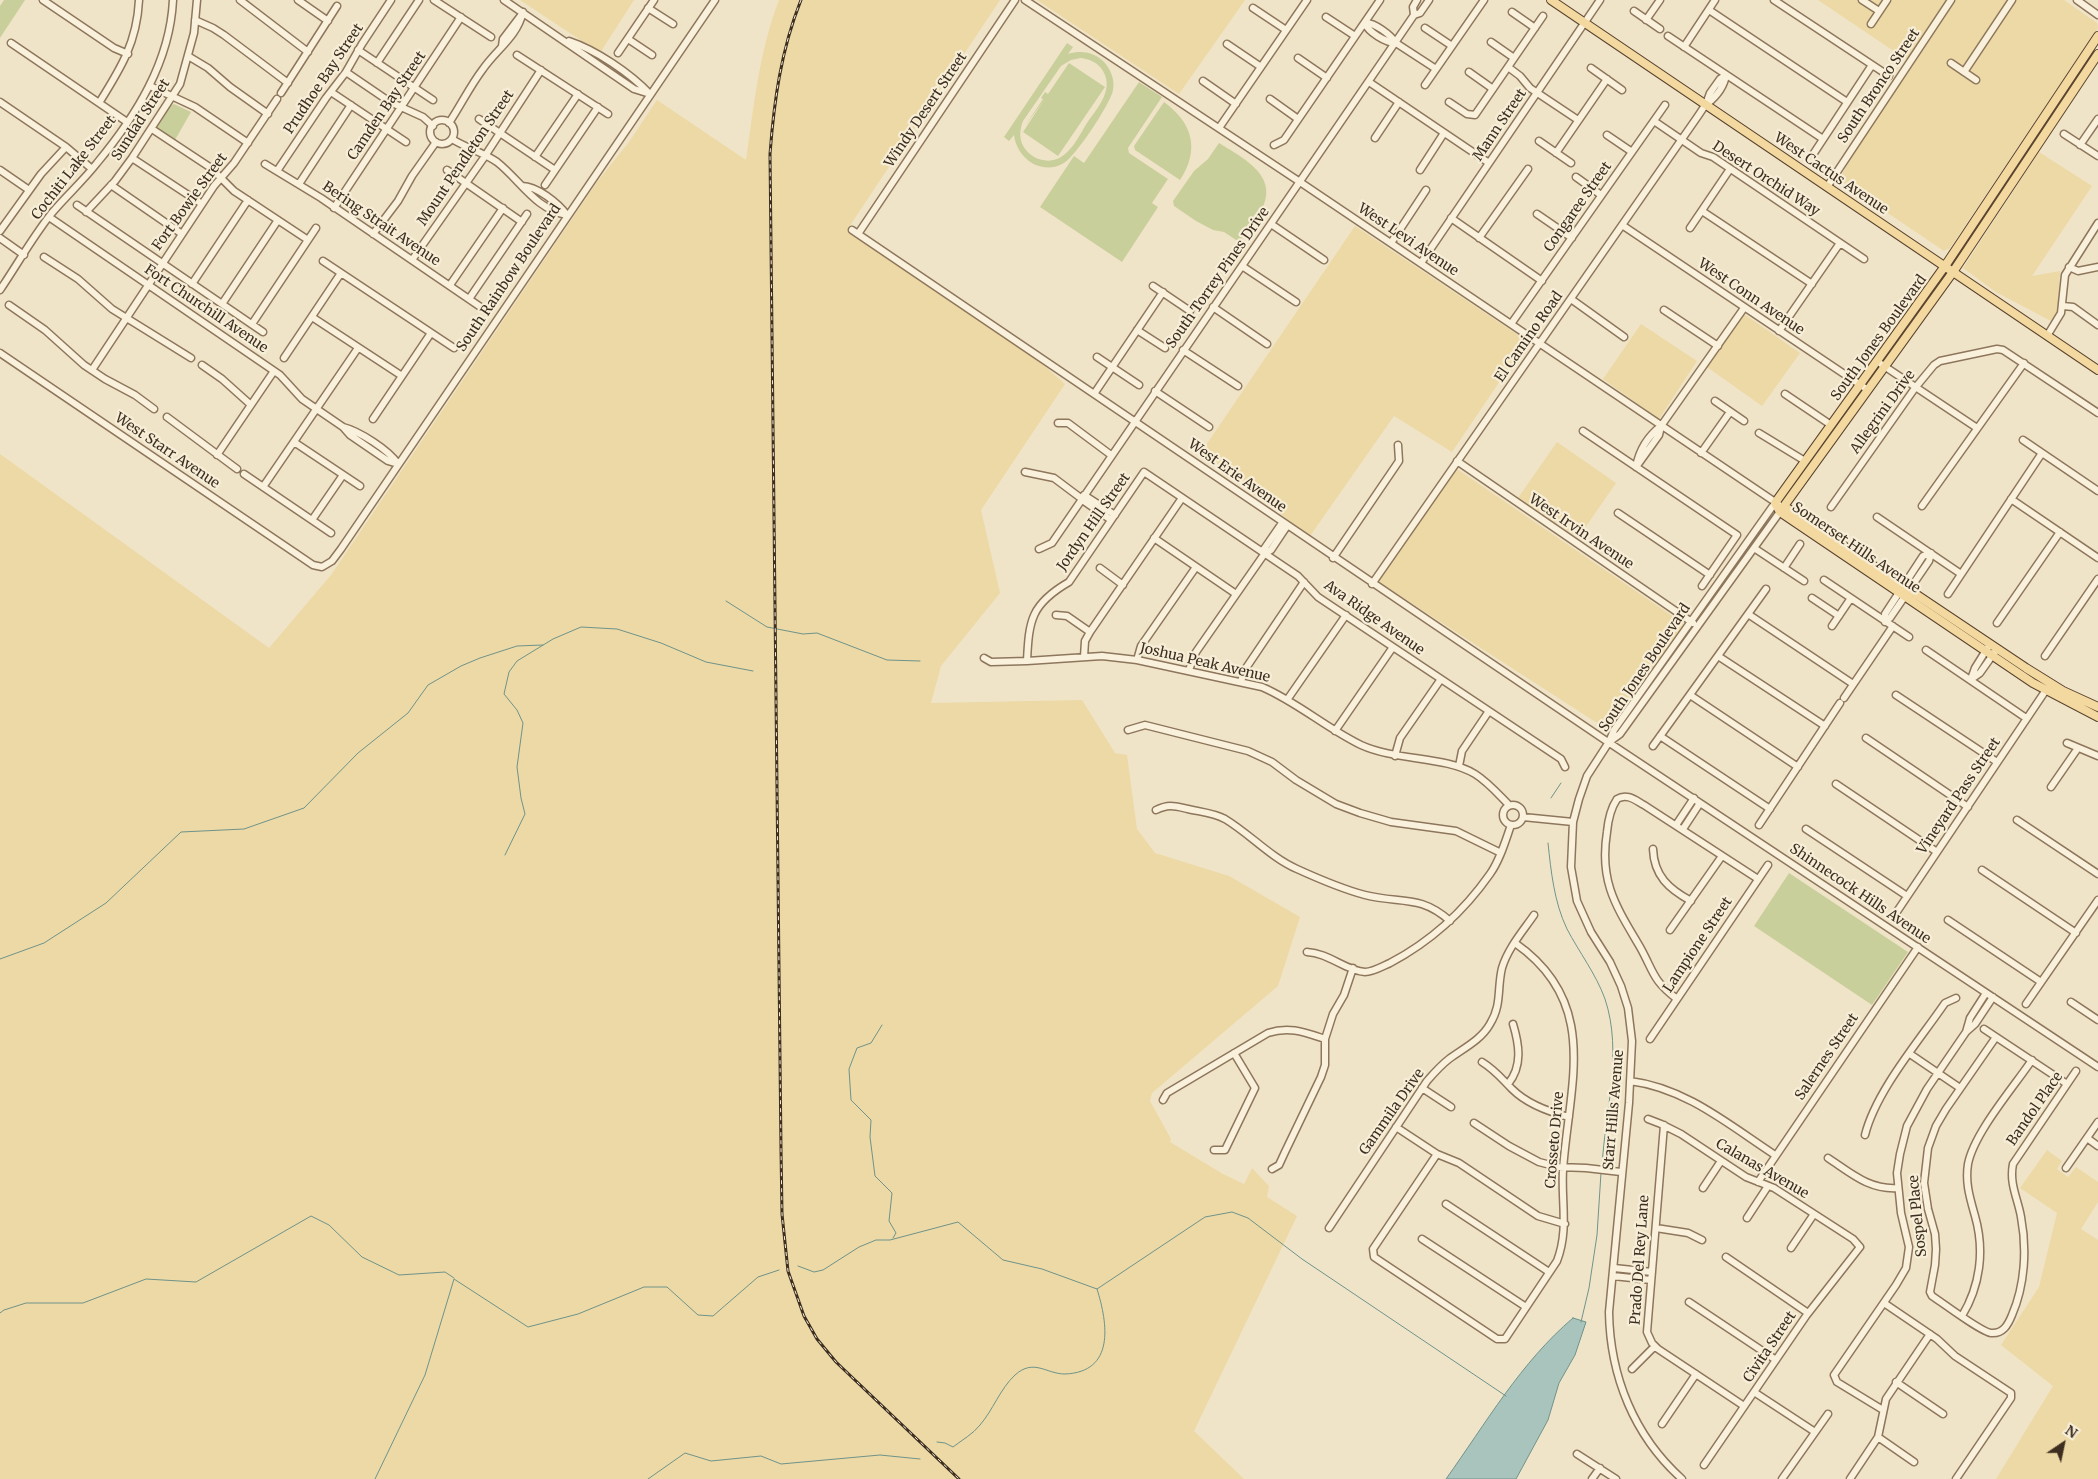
<!DOCTYPE html>
<html>
<head>
<meta charset="utf-8">
<style>
  body { margin:0 }
  #map { position:relative; width:2098px; height:1479px; overflow:hidden; background:#f0e4c8; font-family:Merriweather,serif }
  canvas { display:block }
  .north { position:absolute; left:2038px; top:1419px; width:50px; height:50px; -webkit-text-stroke:4px #f7eed8; paint-order:stroke; rotate:34deg; font-size:14px; font-weight:700; line-height:20px; text-align:center; color:#3d2e20 }
  .north::after { content:''; display:block; margin:auto; width:18px; height:22px; background:#3d2e20; clip-path:polygon(50% 0,100% 100%,50% 72%,0 100%) }
</style>
</head>
<body>
<div id="map">
<canvas width="2098" height="1479"></canvas>
<div class="north">N</div>
</div>
<script>
const c = document.querySelector('canvas').getContext('2d');
c.lineJoin = 'round';
function paint(path, color) { c.fillStyle = color; c.fill(path, 'evenodd'); }
function trace(path, color, width, dash) { c.strokeStyle = color; c.lineWidth = width; c.lineCap = dash ? 'butt' : 'round'; c.setLineDash(dash || []); c.stroke(path); }
function drawText(font, color, halo, rows, align = 'center') {
  c.font = font + ' Merriweather,serif'; c.lineWidth = 4.5; c.setLineDash([]); c.textBaseline = 'middle'; c.strokeStyle = halo; c.fillStyle = color; for (const [text, x, y, turn = 0] of rows) {
    c.save(); c.translate(x, y); c.rotate((+turn || 0) * Math.PI / 180); c.textAlign = isNaN(turn) ? turn : align; if (halo) c.strokeText(text, 0, 0); c.fillText(text, 0, 0); c.restore();
  }
}
const green = new Path2D(`
  M 4,0 L 25,0 L 0,38 L 0,6 Z
  M 1067,43 L 1073,47 L 1068,54 C 1081,50 1094,52 1104,62 C 1111,70 1115,80 1113,90 C 1111,103 1076,156 1064,163 C 1042,176 1017,159 1014,135 L 1009,141 L 1004,137 ZM 1081,58 C 1089,59 1096,62 1101,68 C 1116,88 1098,107 1087,123 C 1077,139 1066,165 1043,160 C 1036,159 1030,155 1026,150 C 1019,142 1019,131 1023,121 L 1061,66 L 1071,60 Z
  M 1069,63 L 1105,87 L 1058,156 L 1023,132 L 1044,100 L 1025,126 L 1043,99 L 1041,98 L 1045,92 L 1048,94 Z
  M 1139,82 L 1162,97 L 1128,148 L 1129,153 L 1168,179 L 1152,203 L 1158,207 L 1122,262 L 1040,207 L 1074,156 L 1084,163 Z
  M 1164,102 C 1193,123 1200,150 1180,180 L 1135,150 L 1134,146 Z
  M 174,104 L 191,112 L 175,140 L 157,128 L 170,106 Z
  M 1219,143 C 1241,157 1278,174 1263,207 C 1257,219 1247,231 1239,242 L 1224,232 L 1213,230 L 1196,221 L 1174,206 L 1173,201 L 1194,171 L 1208,159 Z
  M 1789,873 L 1908,952 L 1872,1005 L 1754,926 Z`);
const sand = new Path2D(`
  M 520,0 L 634,0 L 600,53 Z
  M 779,0 L 1000,0 L 847,230 L 1033,356 L 1065,384 L 981,510 L 1000,593 L 941,666 L 931,703 L 1082,700 L 1115,753 L 1127,755 L 1137,829 L 1155,853 L 1229,876 L 1300,917 L 1278,986 L 1152,1093 L 1150,1101 L 1171,1139 L 1170,1142 L 1223,1174 L 1244,1184 L 1252,1168 L 1269,1186 L 1267,1197 L 1297,1216 L 1194,1431 L 1244,1479 L 0,1479 L 0,454 L 269,648 L 331,575 L 597,182 L 629,142 L 657,100 L 746,160 C 754,106 759,52 779,0 Z
  M 1037,0 L 1245,0 L 1179,94 Z
  M 1818,0 L 2064,0 L 2097,23 L 2098,28 L 1950,248 L 1944,251 L 1842,182 L 1841,176 L 1858,145 L 1909,71 L 1907,60 Z
  M 2039,152 L 2092,186 L 2032,276 L 2060,271 L 2058,308 L 2057,314 L 2051,321 L 1996,292 L 1963,268 Z
  M 1355,226 L 1527,341 L 1452,452 L 1394,416 L 1310,536 L 1200,454 Z
  M 1744,314 L 1800,353 L 1762,406 L 1707,367 Z
  M 1641,324 L 1697,361 L 1659,419 L 1603,379 Z
  M 1557,442 L 1616,483 L 1578,538 L 1518,498 Z
  M 1457,469 L 1684,624 L 1608,730 L 1377,581 Z
  M 2047,1150 L 2062,1161 L 2057,1169 L 2068,1177 L 2076,1167 L 2098,1182 L 2098,1202 L 2081,1229 L 2098,1240 L 2098,1479 L 1996,1479 L 2053,1386 L 2001,1345 L 2039,1287 L 2057,1213 L 2020,1188 Z`);
const water = new Path2D(`
  M 1573,1318 L 1586,1322 L 1575,1355 L 1559,1383 L 1548,1420 L 1516,1479 L 1446,1479 C 1486,1423 1521,1362 1573,1318 Z`);
const stream = new Path2D(`
  M 726,601 L 767,627 L 803,634 L 817,633 L 887,660 L 920,661
  M 1551,798 L 1561,783
  M 1548,843 C 1551,871 1554,902 1567,929 C 1579,952 1596,974 1605,999 C 1623,1053 1605,1112 1602,1166
  M 505,855 L 525,814 L 521,798 L 517,767 L 523,723 L 517,710 L 504,694 L 509,672 L 517,661 L 553,639 L 581,627 L 617,629 L 661,643 L 706,662 L 753,671
  M 0,959 L 44,943 L 106,903 L 181,832 L 244,829 L 304,808 L 358,753 L 408,713 L 428,685 L 461,666 L 480,658 L 517,646 L 543,645
  M 882,1025 L 871,1043 L 857,1048 L 849,1069 L 851,1100 L 871,1120 L 870,1137 L 875,1176 L 892,1193 L 889,1221 L 896,1233 L 893,1238
  M 798,1266 L 814,1272 L 823,1270 L 859,1247 L 876,1240 L 890,1240 L 958,1222 L 1003,1260 L 1042,1269 L 1097,1289 L 1205,1217 L 1232,1212 L 1248,1218 L 1302,1259 L 1506,1396
  M 0,1313 L 4,1310 L 26,1303 L 83,1303 L 146,1279 L 196,1282 L 311,1216 L 329,1225 L 362,1257 L 399,1275 L 445,1272 L 454,1278
  M 1581,1322 L 1589,1288 L 1597,1235 L 1601,1173
  M 937,1442 L 945,1443 L 953,1447 C 962,1440 973,1434 980,1425 C 993,1410 1000,1389 1015,1375 C 1034,1358 1046,1374 1065,1374 C 1115,1372 1108,1324 1097,1289
  M 375,1479 L 425,1375 L 454,1279 L 528,1327 L 578,1314 L 644,1287 L 667,1287 L 698,1315 L 713,1316 L 758,1277 L 779,1270
  M 648,1479 L 685,1453 L 711,1461 L 761,1456 L 781,1464 L 880,1455 L 920,1459`);
const minor = new Path2D(`
  M 43,0 L 114,48 L 128,54
  M 240,0 L 308,52
  M 298,0 L 328,21
  M 434,0 L 491,37
  M 504,0 L 634,89 L 650,94
  M 1025,0 L 1300,182 L 1778,504
  M 1774,0 L 1889,76
  M 1862,0 L 1879,11
  M 2077,0 L 2098,15
  M 648,8 L 673,24
  M 1253,8 L 1286,30
  M 1709,10 L 1847,102
  M 1634,11 L 1660,29
  M 1512,12 L 1535,28
  M 1414,15 L 1413,7 L 1417,0
  M 1326,17 L 1355,36
  M 195,20 L 213,28 L 224,35 L 288,83
  M 1646,20 L 1660,0
  M 1365,23 C 1374,22 1391,35 1396,43 L 1436,69
  M 1365,23 C 1368,32 1386,43 1396,43
  M 1871,24 L 1887,0
  M 1425,28 L 1452,46
  M 1668,36 L 1823,139
  M 628,39 L 652,55
  M 569,41 C 596,50 630,73 650,94
  M 1491,42 L 1514,58
  M 11,43 L 127,122
  M 1227,44 L 1261,67
  M 502,46 L 503,39 L 522,14
  M 1684,47 L 1715,0
  M 358,50 L 433,100
  M 618,53 L 654,0
  M 517,55 L 608,114
  M 188,56 L 208,68 L 230,87 L 268,114
  M 1298,58 L 1327,78
  M 377,63 L 419,0
  M 1951,63 L 1976,80
  M 1508,67 L 1520,76 L 1530,88 L 1578,120
  M 1591,68 L 1622,90
  M 346,72 L 390,102 L 423,117 L 433,126
  M 1469,72 L 1493,89
  M 1964,72 L 2012,0
  M 1203,81 L 1236,104
  M 1369,82 L 1489,163
  M 1425,85 L 1484,0
  M 150,86 L 195,107 L 248,143
  M 331,92 L 406,142
  M 281,93 L 337,6
  M 1270,99 L 1298,119
  M 0,102 L 66,147 L 92,169
  M 1449,102 L 1467,114 L 1475,115 L 1543,16
  M 99,103 C 121,68 137,42 139,0
  M 1707,104 C 1717,96 1724,87 1726,75
  M 479,119 L 555,170
  M430 132a12 12 0 1 1 24 0a12 12 0 1 1-24 0Z
  M 1654,121 L 1701,153 L 1713,157 L 1864,259
  M 449,123 C 461,105 470,86 483,69 C 497,49 517,37 523,12
  M 1219,128 L 1307,0
  M 152,129 L 211,168 L 234,191 L 308,240
  M 2064,134 L 2098,156
  M 1607,135 L 1632,152
  M 1375,138 L 1399,102
  M 452,139 C 466,148 483,152 497,162 C 520,180 536,210 567,215
  M 1539,141 L 1571,163
  M 1274,145 L 1284,140 L 1380,0
  M 2080,145 L 2098,119
  M 1556,153 L 1607,79
  M 1814,153 L 1872,65
  M 535,157 L 578,94
  M 132,158 L 202,204
  M 265,164 L 321,198 L 482,308
  M 0,170 L 29,190
  M 447,170 L 522,222
  M 1420,170 L 1444,133
  M 277,171 L 326,98 L 346,72 L 362,44 L 391,0
  M 1576,177 L 1601,195
  M 299,184 L 351,105
  M 111,185 L 182,234
  M 545,185 L 598,107
  M 522,186 C 537,186 558,203 567,215
  M 1827,187 L 1951,0
  M 77,205 L 263,332
  M 334,208 L 461,17
  M 1702,211 L 1812,284
  M 86,212 L 115,181 L 132,158 L 180,84 L 194,33 L 197,0
  M 1537,214 L 1572,238
  M 49,217 L 280,375 L 302,399 L 343,427 L 350,435 L 388,461 L 398,464
  M 1451,218 L 1542,281
  M 1271,224 L 1324,260
  M 1622,225 L 1868,390
  M 1690,228 L 1730,169
  M 852,230 L 1602,738 L 2098,1067
  M 0,231 L 41,174 L 66,147
  M 373,234 L 398,201 L 412,176 L 436,142
  M 858,234 L 1015,0
  M 0,238 L 24,255
  M 1479,238 L 1528,169
  M 1391,243 L 1426,190
  M 44,257 L 78,279 L 112,309 L 191,358
  M 412,260 L 483,159 L 541,70
  M 323,261 L 454,348
  M 1421,263 L 1600,0
  M 1242,266 L 1296,302
  M 2069,267 L 2078,271 L 2098,267
  M 192,284 L 248,200
  M 450,285 L 503,208
  M 1153,286 L 1190,311
  M 0,290 C 17,265 32,238 51,214 C 66,196 83,181 97,163 C 136,116 170,62 173,0
  M 469,299 L 527,214
  M 1571,299 L 1624,337
  M 222,304 L 278,220
  M 9,305 L 45,330 L 84,365 L 105,379 L 135,395 L 154,409
  M 2063,306 L 2073,307 L 2098,325
  M 1213,307 L 1267,344
  M 1664,310 L 1718,346
  M 312,317 L 402,376
  M 252,324 L 316,228
  M 1511,324 L 1665,105
  M 1137,330 L 1165,348
  M 1779,331 L 1840,243
  M 2047,336 L 2061,313 L 2065,275 L 2098,223
  M 1183,350 L 1238,386
  M 0,353 L 313,565 L 322,567 L 332,561 L 341,549 L 715,0
  M 1097,357 L 1139,385
  M 284,358 L 341,273
  M 1881,364 L 1977,428
  M 202,365 L 222,379 L 251,405
  M 92,370 L 214,186 L 234,163 L 277,99
  M 1155,391 L 1209,427
  M 1094,394 L 1163,292
  M 1785,394 L 1831,425
  M 1715,401 L 1744,421
  M 167,417 L 237,469
  M 373,419 L 431,333
  M 1058,423 L 1068,423 L 1111,455
  M 343,427 C 359,431 389,450 398,464
  M 1583,431 L 1737,535 L 1702,586
  M 1759,433 L 1805,461
  M 2023,440 L 2098,491
  M 294,442 L 360,486
  M 1701,453 L 1730,412
  M 217,455 L 274,371
  M 1457,461 L 1693,623
  M 1636,467 C 1639,451 1648,436 1661,426 L 1744,308
  M 1636,467 L 1659,435 L 1661,426
  M 1025,472 L 1054,478 L 1082,499
  M 244,474 L 331,533
  M 263,487 L 358,348
  M 1084,495 L 1115,515
  M 1081,499 L 1111,520
  M 2011,499 L 2098,558
  M 1922,506 L 2024,363
  M 1831,507 L 1915,388 L 1934,365 L 1940,361 L 1997,349 L 2003,350 L 2098,413
  M 1618,513 L 1710,575
  M 1877,517 L 1961,574
  M 312,520 L 343,475
  M 1154,538 L 1236,594
  M 1754,548 L 1804,581
  M 1039,549 L 1052,543 L 1414,15 L 1420,13 L 1429,0
  M 1265,553 L 1264,549 L 1282,523
  M 1333,558 L 1399,461 L 1398,445
  M 1100,568 L 1123,585
  M 1784,568 L 1800,544
  M 1824,580 L 1909,637
  M 1372,584 L 1698,116 L 1706,104 L 1710,93 L 1720,79 L 1726,75
  M 1948,594 L 2042,453
  M 1812,598 L 1839,616
  M 1748,614 L 1853,684
  M 1056,615 L 1067,616 L 1090,632
  M 1885,622 L 1885,614 L 1923,556 L 1931,553
  M 1885,622 L 1890,618 L 1929,561 L 1931,553
  M 1997,623 L 2060,532
  M 1832,626 L 1851,598
  M 1926,650 L 2026,718
  M 1718,656 L 1825,726
  M 2045,656 L 2098,579
  M 1084,657 L 1085,641 L 1090,632 L 1182,498
  M 984,658 L 991,662 L 1027,661 L 1102,656 L 1137,660 L 1262,687 C 1297,702 1326,728 1361,745 C 1396,761 1445,756 1475,774 C 1488,782 1499,795 1509,805
  M 1137,660 L 1141,646 L 1196,567
  M 1027,661 C 1029,620 1031,604 1069,582 L 1144,472 L 1298,576 L 1318,597 L 1561,759 L 1565,767
  M 1189,670 L 1196,652 L 1265,553 L 1271,550 L 1287,526
  M 1971,679 L 1975,668 L 1990,644
  M 1970,680 L 1980,673 L 1997,649
  M 1241,682 L 1244,671 L 1304,582
  M 1690,695 L 1798,767
  M 1896,695 L 1997,762
  M 1844,698 L 1893,626
  M 1287,700 L 1346,615
  M 1128,730 L 1145,725 L 1248,751 L 1272,762 L 1296,780 L 1336,804 L 1360,813 L 1391,822 L 1456,831 L 1501,853
  M 1335,731 L 1393,647
  M 1660,736 L 1770,809
  M 1866,738 L 1968,807
  M 1609,742 L 1620,734 L 1782,509
  M 2067,743 L 2098,756
  M 1653,746 L 1766,589
  M 1395,756 L 1400,738 L 1441,679
  M 1459,766 L 1462,751 L 1489,711
  M 1836,784 L 1937,852
  M 2051,787 L 2078,748
  M1503 815a10 10 0 1 1 20 0a10 10 0 1 1-20 0Z
  M 1156,810 C 1169,804 1174,806 1188,809 C 1201,812 1214,813 1225,819 C 1250,834 1270,857 1297,869 C 1319,879 1342,889 1365,895 C 1400,904 1420,894 1450,921
  M 1523,817 L 1573,822
  M 2017,820 L 2098,874
  M 1676,825 L 1694,798
  M 1759,825 L 1840,703
  M 1683,829 L 1700,803
  M 1806,829 L 1907,896
  M 1653,849 C 1654,876 1669,889 1691,901
  M 1982,870 L 2076,933
  M 1894,916 L 2046,690
  M 1948,920 L 2041,982
  M 1670,930 L 1722,856
  M 1307,952 C 1329,953 1346,971 1365,972 C 1373,972 1383,966 1390,963 C 1430,942 1464,911 1490,874 C 1500,860 1505,842 1511,825
  M 1677,999 C 1652,980 1654,972 1640,947 C 1616,906 1599,882 1607,832 C 1608,821 1611,808 1617,799 C 1627,793 1635,800 1644,805 L 1758,879
  M 2071,1002 L 2098,1020
  M 2026,1004 L 2098,900
  M 1984,1029 L 2067,1084
  M 1966,1032 L 1970,1018 L 1986,993
  M 1996,1037 L 1946,1109 L 1936,1126 L 1928,1148 L 1924,1183 L 1928,1209 L 1935,1234 L 1936,1249 L 1935,1265 L 1930,1292 L 1932,1296 C 1943,1303 1981,1332 1991,1333 C 2003,1334 2008,1325 2012,1315 C 2025,1285 2027,1249 2021,1217 C 2018,1199 2009,1184 2013,1164 L 2076,1071
  M 1650,1039 L 1768,865
  M 1910,1054 L 1960,1088
  M 1482,1062 C 1495,1070 1501,1078 1512,1089 C 1527,1104 1549,1112 1569,1117
  M 1630,1081 C 1686,1088 1729,1125 1775,1155
  M 1508,1084 C 1523,1066 1519,1044 1513,1024
  M 1422,1088 L 1451,1107
  M 1163,1100 L 1167,1093 L 1268,1033 C 1289,1026 1304,1032 1325,1039
  M 1648,1119 L 1661,1124 L 1681,1134 L 1746,1177 L 1774,1188 L 1853,1239 L 1860,1247 L 1806,1316 L 1704,1465
  M 1474,1123 L 1509,1146 L 1539,1162 L 1558,1167 L 1586,1168 L 1621,1172
  M 1664,1125 L 1647,1332 L 1652,1343 L 1658,1349 L 1744,1406
  M 1396,1127 L 1437,1154 L 1459,1163 L 1538,1216 L 1565,1224
  M 1865,1135 C 1876,1091 1919,1041 1945,1003 L 1956,998
  M 2087,1138 L 2098,1146
  M 1214,1150 L 1225,1150 L 1255,1088 L 1234,1053
  M 1437,1154 L 1373,1249 L 1374,1257 L 1497,1339 L 1505,1339 L 1557,1261 C 1569,1230 1561,1201 1563,1170 C 1569,1084 1601,1003 1515,943
  M 1828,1158 C 1851,1173 1869,1190 1898,1188
  M 2066,1168 L 2098,1122
  M 1272,1169 L 1279,1165 L 1285,1152 L 1321,1077 L 1325,1065 L 1325,1039 L 1333,1014 L 1344,995 L 1353,968
  M 1758,1182 L 1918,947
  M 1703,1188 L 1721,1161
  M 1446,1204 L 1549,1272
  M 1747,1218 L 1768,1186
  M 1329,1228 L 1427,1081 C 1434,1073 1441,1065 1449,1059 C 1464,1048 1481,1040 1490,1024 C 1502,1005 1497,988 1502,968 C 1508,948 1523,931 1534,915
  M 1656,1228 L 1688,1233 L 1702,1240
  M 1422,1239 L 1526,1307
  M 1791,1248 L 1814,1214
  M 1726,1257 L 1808,1313
  M 1614,1268 L 1652,1272
  M 1613,1276 L 1651,1280
  M 1689,1302 L 1776,1360
  M 1884,1303 L 1937,1339 L 1955,1356 L 2011,1393 L 2011,1398 L 1956,1479
  M 1962,1316 C 1980,1286 1985,1251 1975,1216 C 1970,1198 1965,1183 1968,1164 C 1974,1133 2013,1088 2032,1060
  M 1632,1369 L 1655,1346
  M 1896,1382 L 1943,1414
  M 1754,1392 L 1815,1432
  M 1883,1410 L 1837,1382 L 1834,1375 L 1896,1285 L 1906,1268 L 1909,1247 L 1901,1213 L 1897,1173 L 1900,1154 L 1907,1126 L 1927,1089 L 1966,1032 L 1975,1024 L 1993,997
  M 1662,1424 L 1696,1374
  M 1878,1437 L 1914,1462
  M 1577,1454 L 1616,1479
  M 1592,1479 L 1600,1468
  M 1682,1479 C 1634,1436 1610,1376 1609,1312 L 1629,1103 L 1632,1041 L 1628,1008 L 1621,986 L 1610,962 L 1591,932 L 1577,901 L 1571,867 L 1573,822 L 1579,799 L 1587,776 L 1609,742 L 1614,730 L 1775,503
  M 1782,1479 L 1828,1414
  M 1850,1479 L 1878,1437 L 1886,1399 L 1930,1334`);
const major = new Path2D(`
  M 1551,0 L 2098,370
  M 2098,36 L 1945,266 L 1775,503 L 1780,512 L 2033,683 L 2098,717
  M 2098,54 L 1953,272 L 1784,506 L 2026,668 L 2063,691 L 2098,707`);
const rail = new Path2D(`
  M 801,0 C 781,50 774,101 770,154 L 781,1149 L 782,1214 L 788,1271 L 804,1316 L 817,1339 L 836,1362 L 959,1479`);
const streetNames = [
  ["Prudhoe Bay Street",324,79,-56],
  ["South Bronco Street",1879,86,-56],
  ["Camden Bay Street",387,106,-56],
  ["Windy Desert Street",926,110,-56],
  ["Sundad Street",141,120,-57],
  ["Mann Street",1500,125,-56],
  ["Mount Pendleton Street",466,158,-56],
  ["Cochiti Lake Street",74,168,-52],
  ["West Cactus Avenue",1831,174,34],
  ["Desert Orchid Way",1766,179,33],
  ["Fort Bowie Street",190,202,-54],
  ["Congaree Street",1578,207,-55],
  ["Bering Strait Avenue",381,224,34],
  ["West Levi Avenue",1408,240,34],
  ["South Rainbow Boulevard",509,278,-56],
  ["South Torrey Pines Drive",1218,278,-55],
  ["West Conn Avenue",1751,297,34],
  ["Fort Churchill Avenue",206,309,34],
  ["El Camino Road",1529,337,-55],
  ["South Jones Boulevard",1879,338,-54],
  ["Allegrini Drive",1883,412,-54],
  ["West Starr Avenue",167,451,34],
  ["West Erie Avenue",1237,476,35],
  ["Jordyn Hill Street",1094,522,-55],
  ["West Irvin Avenue",1581,532,34],
  ["Somerset Hills Avenue",1856,548,34],
  ["Ava Ridge Avenue",1374,618,35],
  ["Joshua Peak Avenue",1205,663,13],
  ["South Jones Boulevard",1645,668,-56],
  ["Vineyard Pass Street",1959,796,-56],
  ["Shinnecock Hills Avenue",1860,894,34],
  ["Lampione Street",1698,945,-56],
  ["Salernes Street",1827,1057,-56],
  ["Bandol Place",2035,1109,-55],
  ["Starr Hills Avenue",1614,1110,-85],
  ["Gammila Drive",1392,1112,-55],
  ["Crosseto Drive",1555,1140,-85],
  ["Calanas Avenue",1762,1169,30],
  ["Sospel Place",1918,1216,-96],
  ["Prado Del Rey Lane",1640,1260,-86],
  ["Civita Street",1770,1347,-56]
];
paint(green, '#c9cf9b');
paint(sand, '#ecd9a5');
paint(water, '#a9c4bc');
trace(water, '#6f938a', 1);
trace(stream, '#6f938a', 1);
trace(minor, '#8d765c', 9);
trace(major, '#5b4430', 10);
trace(minor, '#faf1dc', 6);
trace(major, '#f3d9a0', 8);
trace(rail, '#3d2e20', 3);
trace(rail, '#f7eed8', 1, [4]);
drawText('14px', '#3d2e20', '#f7eed8', streetNames);
</script>
</body>
</html>
